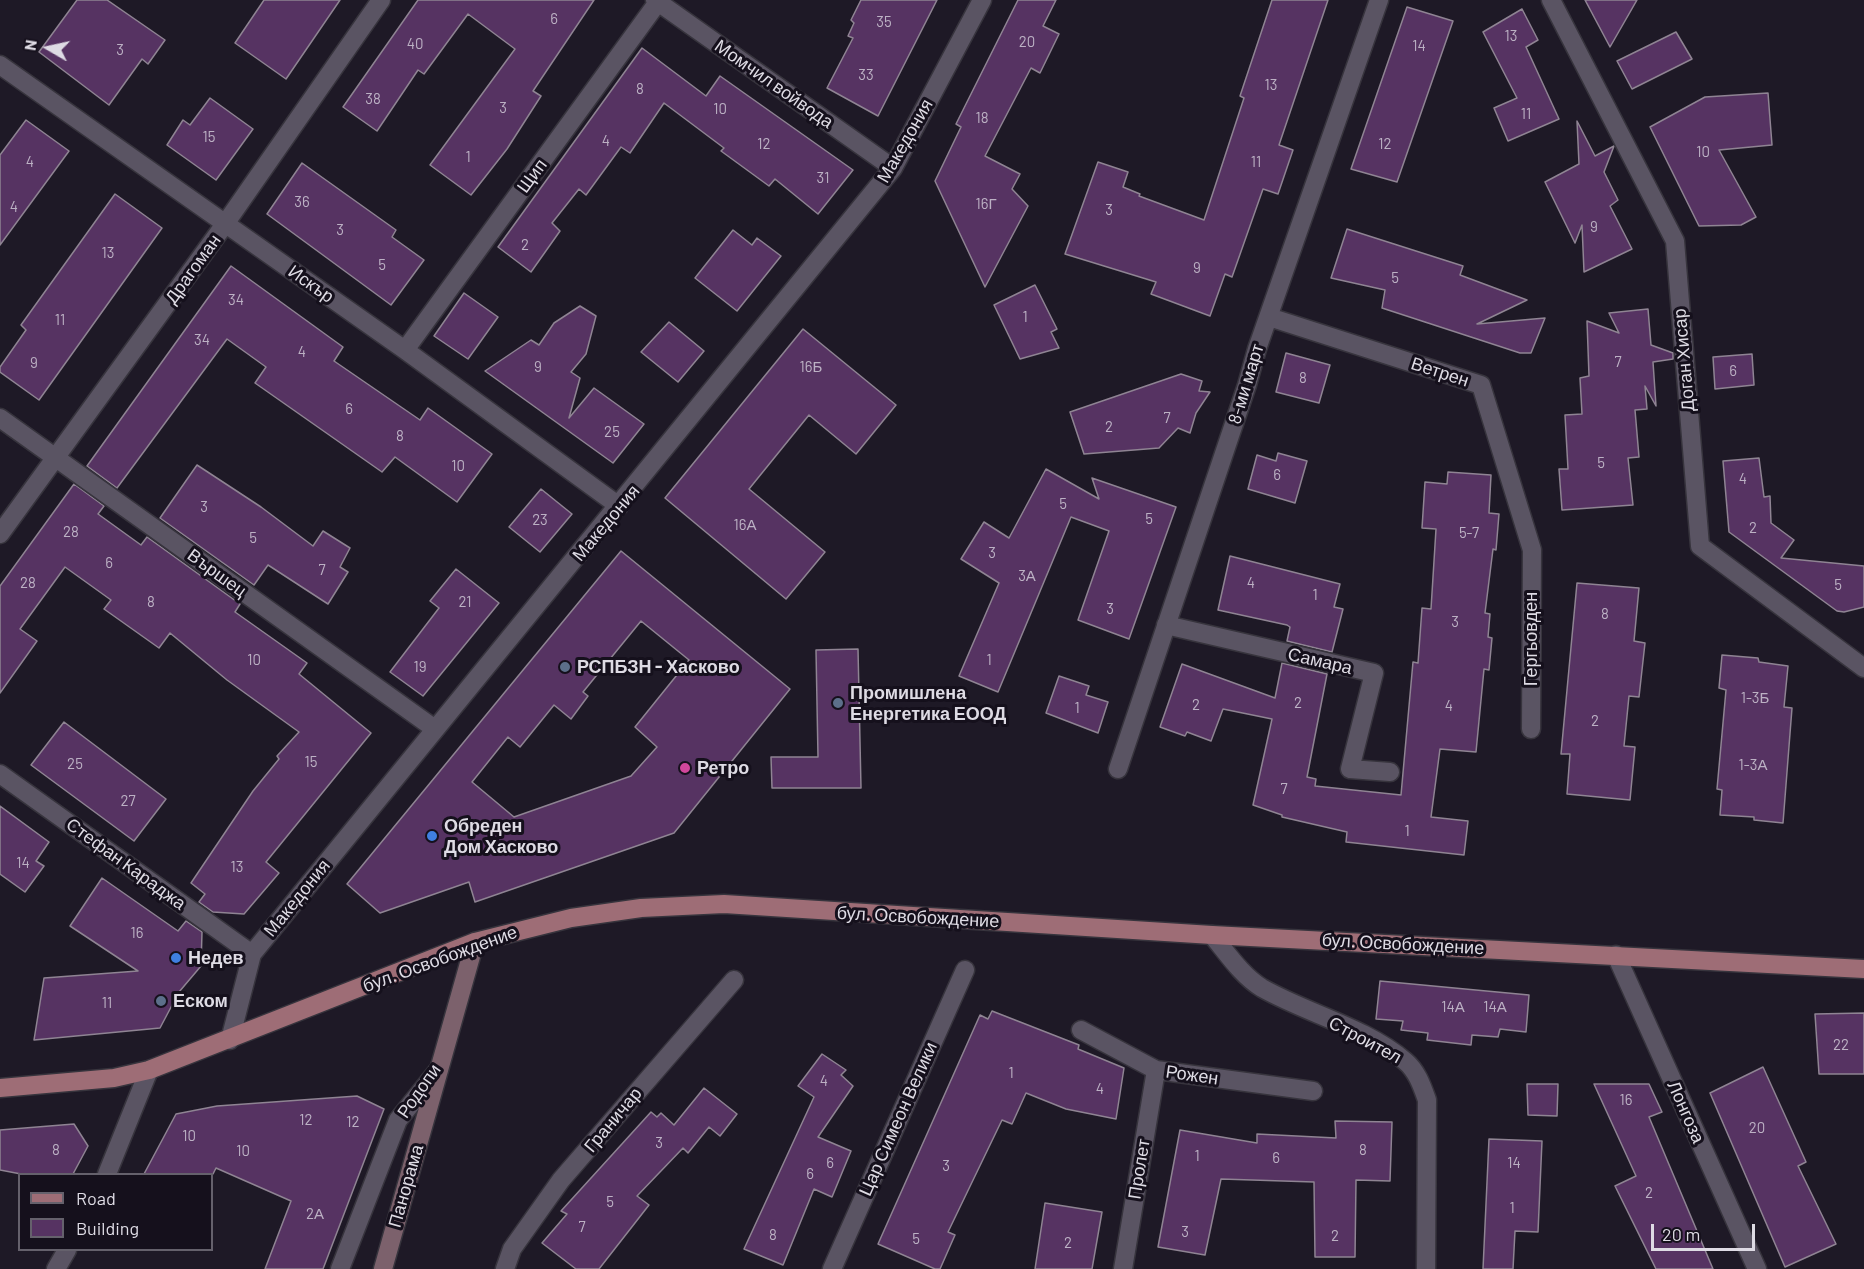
<!DOCTYPE html>
<html>
<head>
<meta charset="utf-8">
<style>
  body { margin:0 }
  #map { position:relative; width:1864px; height:1269px; overflow:hidden; background:#1e1926; font-family:Barlow,sans-serif }
  canvas { display:block }
  .legend { position:absolute; left:18px; top:1173px; width:195px; height:78px; box-sizing:border-box; background:#15101c; border:2px solid #65616c; margin:0; padding:8px 10px; list-style:none; font-size:18px; color:#dedbe4 }
  .legend li { display:flex; align-items:center; gap:12px; height:30px }
  .legend b { width:30px; border:2px solid #65616c }
  .north { position:absolute; left:18px; top:18px; width:60px; height:60px; -webkit-text-stroke:4px #15101c; paint-order:stroke; rotate:279deg; font-size:16px; font-weight:700; line-height:24px; text-align:center; color:#dedbe4 }
  .north::after { content:''; display:block; margin:auto; width:21px; height:27px; background:#dedbe4; clip-path:polygon(50% 0,100% 100%,50% 72%,0 100%) }
  .scale { position:absolute; left:1651px; top:1224px; width:104px; height:27px; box-sizing:border-box; border:3px solid #dedbe4; border-top:0; padding-left:8px; font-size:18px; line-height:21px; white-space:nowrap; color:#dedbe4; -webkit-text-stroke:4px #15101c; paint-order:stroke }
</style>
</head>
<body>
<div id="map">
<canvas width="1864" height="1269"></canvas>
<ul class="legend">
<li><b style="height:8px;background:#9e6d76"></b>Road</li>
<li><b style="height:16px;background:#563362"></b>Building</li>
</ul>
<div class="north">N</div>
<div class="scale">20 m</div>
</div>
<script>
const c = document.querySelector('canvas').getContext('2d');
c.lineJoin = 'round';
function paint(path, color) { c.fillStyle = color; c.fill(path, 'evenodd'); }
function trace(path, color, width, dash) { c.strokeStyle = color; c.lineWidth = width; c.lineCap = dash ? 'butt' : 'round'; c.setLineDash(dash || []); c.stroke(path); }
function drawText(font, color, halo, rows, align = 'center') {
  c.font = font + ' Barlow,sans-serif'; c.lineWidth = 6; c.setLineDash([]); c.textBaseline = 'middle'; c.strokeStyle = halo; c.fillStyle = color; for (const [text, x, y, turn = 0] of rows) {
    c.save(); c.translate(x, y); c.rotate((+turn || 0) * Math.PI / 180); c.textAlign = isNaN(turn) ? turn : align; if (halo) c.strokeText(text, 0, 0); c.fillText(text, 0, 0); c.restore();
  }
}
const building = new Path2D(`
  M 77,0 L 107,0 L 165,40 L 148,64 L 142,59 L 109,105 L 39,52 Z
  M 264,0 L 340,0 L 286,79 L 235,43 Z
  M 418,0 L 594,0 L 533,91 L 541,96 L 507,149 L 471,195 L 430,165 L 515,49 L 468,14 L 424,74 L 418,70 L 377,131 L 343,107 Z
  M 861,0 L 937,0 L 878,116 L 827,88 L 853,38 L 848,36 L 854,23 L 851,20 Z
  M 1018,0 L 1056,0 L 1043,26 L 1059,34 L 1040,73 L 1031,68 L 985,156 L 1020,174 L 1012,189 L 1028,206 L 985,287 L 935,181 L 961,127 L 956,124 Z
  M 1272,0 L 1328,0 L 1279,145 L 1293,150 L 1278,194 L 1263,189 L 1232,277 L 1225,274 L 1210,316 L 1151,294 L 1156,282 L 1065,254 L 1098,162 L 1128,172 L 1123,187 L 1140,194 L 1139,196 L 1204,220 L 1244,98 L 1240,96 Z
  M 1585,0 L 1637,0 L 1610,47 Z
  M 1407,7 L 1453,21 L 1397,182 L 1351,169 Z
  M 1522,9 L 1538,40 L 1526,47 L 1559,119 L 1508,141 L 1494,108 L 1517,98 L 1483,32 Z
  M 1676,32 L 1692,59 L 1632,89 L 1617,61 Z
  M 642,48 L 706,96 L 720,76 L 853,170 L 818,214 L 775,179 L 769,186 L 721,151 L 724,148 L 664,103 L 630,153 L 621,147 L 586,195 L 579,189 L 552,223 L 560,231 L 531,272 L 498,247 Z
  M 1768,93 L 1772,145 L 1719,150 L 1756,217 L 1741,225 L 1699,226 L 1650,127 L 1705,97 Z
  M 210,98 L 253,129 L 216,180 L 167,145 L 183,120 L 190,125 Z
  M 26,120 L 69,151 L 0,245 L 0,155 Z
  M 1577,121 L 1595,156 L 1614,146 L 1604,172 L 1618,200 L 1610,206 L 1632,249 L 1584,272 L 1582,225 L 1575,243 L 1545,182 L 1579,164 Z
  M 302,163 L 396,230 L 392,237 L 424,260 L 391,305 L 267,214 Z
  M 115,194 L 162,228 L 39,400 L 0,372 L 0,367 L 26,330 L 21,325 Z
  M 1347,229 L 1463,266 L 1460,275 L 1527,300 L 1477,324 L 1545,318 L 1531,353 L 1520,353 L 1382,308 L 1385,290 L 1331,278 Z
  M 733,230 L 752,245 L 757,238 L 781,256 L 737,311 L 695,278 Z
  M 231,266 L 343,347 L 334,361 L 420,420 L 428,408 L 492,454 L 457,502 L 395,457 L 382,472 L 255,383 L 266,367 L 227,339 L 117,488 L 87,466 Z
  M 1035,285 L 1057,329 L 1051,332 L 1059,348 L 1020,359 L 994,305 Z
  M 464,293 L 498,317 L 468,359 L 434,336 Z
  M 580,306 L 596,316 L 586,354 L 571,372 L 580,378 L 569,418 L 594,388 L 644,424 L 613,463 L 485,371 L 531,340 L 539,345 L 554,323 Z
  M 1648,309 L 1651,345 L 1673,353 L 1673,359 L 1653,362 L 1656,406 L 1645,386 L 1647,409 L 1635,410 L 1639,457 L 1628,458 L 1633,505 L 1562,510 L 1559,469 L 1568,469 L 1565,415 L 1582,414 L 1580,378 L 1589,376 L 1587,321 L 1619,333 L 1609,313 Z
  M 669,322 L 704,351 L 678,382 L 641,352 Z
  M 803,329 L 896,405 L 856,454 L 809,415 L 749,489 L 825,552 L 786,599 L 665,498 Z
  M 1286,353 L 1330,365 L 1319,403 L 1276,392 Z
  M 1752,354 L 1754,385 L 1715,389 L 1713,357 Z
  M 1181,374 L 1202,381 L 1199,391 L 1210,392 L 1196,413 L 1190,433 L 1178,428 L 1159,448 L 1084,454 L 1070,412 Z
  M 1278,453 L 1307,461 L 1295,503 L 1248,489 L 1257,455 L 1276,461 Z
  M 1759,458 L 1764,497 L 1770,496 L 1771,523 L 1794,540 L 1781,558 L 1864,566 L 1864,607 L 1844,612 L 1837,611 L 1729,532 L 1723,461 Z
  M 197,465 L 261,507 L 313,546 L 323,531 L 350,548 L 340,567 L 348,572 L 328,604 L 268,565 L 254,585 L 160,518 Z
  M 1046,469 L 1099,499 L 1092,478 L 1176,507 L 1129,639 L 1078,620 L 1109,531 L 1071,517 L 998,692 L 959,676 L 999,583 L 961,559 L 984,522 L 1009,538 Z
  M 1448,472 L 1491,475 L 1489,513 L 1499,514 L 1496,550 L 1493,549 L 1485,613 L 1490,614 L 1488,637 L 1492,638 L 1489,670 L 1484,669 L 1476,752 L 1440,749 L 1431,817 L 1468,821 L 1464,855 L 1346,842 L 1347,832 L 1282,817 L 1282,815 L 1253,805 L 1272,719 L 1223,709 L 1211,741 L 1187,732 L 1185,736 L 1160,727 L 1182,664 L 1275,698 L 1282,663 L 1327,674 L 1307,777 L 1316,779 L 1315,786 L 1401,795 L 1413,662 L 1418,663 L 1422,608 L 1431,609 L 1436,529 L 1422,528 L 1425,482 L 1447,484 Z
  M 74,484 L 104,506 L 98,514 L 141,545 L 147,537 L 240,604 L 235,612 L 307,663 L 299,674 L 371,733 L 266,862 L 279,873 L 244,914 L 213,912 L 199,902 L 205,894 L 191,883 L 253,791 L 279,759 L 277,756 L 299,732 L 227,680 L 170,633 L 159,648 L 104,609 L 111,600 L 65,567 L 20,629 L 37,641 L 0,693 L 0,586 Z
  M 541,489 L 572,514 L 540,552 L 509,527 Z
  M 621,551 L 790,689 L 674,833 L 475,902 L 469,882 L 380,913 L 347,884 ZM 641,621 L 689,660 L 635,727 L 657,747 L 631,776 L 514,817 L 472,782 L 508,737 L 520,747 L 554,705 L 571,719 L 588,696 L 583,692 Z
  M 1230,556 L 1340,584 L 1334,607 L 1343,609 L 1332,652 L 1287,641 L 1290,627 L 1287,625 L 1218,610 Z
  M 456,569 L 499,603 L 423,696 L 390,672 L 439,608 L 430,601 Z
  M 1577,583 L 1639,588 L 1634,641 L 1645,643 L 1639,697 L 1629,696 L 1624,746 L 1635,747 L 1630,800 L 1567,794 L 1570,754 L 1561,754 Z
  M 858,649 L 861,788 L 772,788 L 771,757 L 818,757 L 816,650 Z
  M 1722,655 L 1758,658 L 1759,662 L 1788,666 L 1784,707 L 1792,708 L 1783,823 L 1754,820 L 1754,817 L 1720,815 L 1722,790 L 1717,789 L 1726,690 L 1719,688 Z
  M 1059,676 L 1089,686 L 1086,695 L 1108,702 L 1098,733 L 1046,713 Z
  M 64,722 L 166,799 L 134,841 L 31,765 Z
  M 0,806 L 49,842 L 36,861 L 44,866 L 25,892 L 0,874 Z
  M 102,878 L 178,931 L 186,921 L 202,932 L 201,966 L 179,992 L 160,1028 L 34,1040 L 44,978 L 138,971 L 70,926 Z
  M 1380,981 L 1529,995 L 1526,1032 L 1500,1029 L 1498,1037 L 1472,1035 L 1471,1045 L 1427,1040 L 1428,1033 L 1401,1030 L 1403,1021 L 1376,1019 Z
  M 992,1011 L 1079,1045 L 1078,1049 L 1124,1068 L 1116,1119 L 1066,1109 L 1026,1093 L 1012,1124 L 1002,1120 L 948,1232 L 955,1235 L 940,1269 L 935,1269 L 878,1244 L 980,1015 L 988,1019 Z
  M 1864,1013 L 1864,1074 L 1819,1074 L 1815,1014 Z
  M 822,1054 L 846,1070 L 841,1075 L 853,1086 L 818,1137 L 851,1151 L 832,1197 L 814,1189 L 783,1265 L 744,1249 L 814,1097 L 798,1086 Z
  M 1763,1067 L 1806,1162 L 1798,1166 L 1836,1244 L 1785,1267 L 1710,1093 Z
  M 1527,1084 L 1558,1084 L 1557,1116 L 1528,1115 Z
  M 1594,1084 L 1649,1084 L 1662,1112 L 1649,1117 L 1713,1269 L 1656,1269 L 1615,1186 L 1636,1176 Z
  M 704,1088 L 737,1114 L 720,1136 L 709,1127 L 688,1153 L 683,1148 L 637,1196 L 649,1205 L 599,1269 L 576,1269 L 542,1243 L 567,1214 L 561,1211 L 651,1112 L 657,1117 L 661,1113 L 674,1125 Z
  M 357,1096 L 384,1109 L 323,1269 L 265,1269 L 291,1201 L 216,1168 L 213,1174 L 144,1174 L 176,1114 L 217,1106 Z
  M 1335,1121 L 1392,1122 L 1390,1181 L 1356,1180 L 1355,1257 L 1315,1257 L 1314,1182 L 1221,1179 L 1205,1255 L 1158,1247 L 1180,1130 L 1257,1143 L 1257,1134 L 1336,1138 Z
  M 74,1124 L 88,1146 L 73,1174 L 21,1174 L 0,1170 L 0,1130 Z
  M 1489,1139 L 1542,1141 L 1538,1232 L 1515,1231 L 1513,1269 L 1483,1269 Z
  M 1045,1203 L 1102,1212 L 1092,1269 L 1035,1269 Z`);
const street = new Path2D(`
  M 655,0 L 893,168
  M 1551,0 L 1675,241 L 1700,546 L 1864,668
  M 0,65 L 405,350 L 619,506
  M 1269,317 L 1481,385 L 1532,550 L 1531,729
  M 405,350 L 658,2
  M 0,418 L 435,729
  M 0,534 L 225,224 L 381,0
  M 1166,625 L 1374,673 L 1350,769 L 1390,772
  M 1118,769 L 1247,385 L 1257,349 L 1379,0
  M 0,774 L 252,954
  M 1212,935 C 1227,953 1242,976 1262,988 C 1308,1014 1365,1027 1405,1061 C 1417,1071 1422,1086 1427,1100 L 1426,1269
  M 1616,955 L 1757,1269
  M 1081,1030 L 1156,1070 L 1313,1091
  M 230,1040 L 252,954 L 893,168 L 982,0
  M 107,1174 L 149,1070
  M 56,1269 L 67,1250
  M 340,1269 L 398,1120 L 439,1069
  M 505,1269 L 512,1249 L 561,1180 L 734,980
  M 832,1269 L 965,970
  M 1123,1269 L 1156,1070`);
const secondary = new Path2D(`
  M 383,1269 L 475,942`);
const primary = new Path2D(`
  M 0,1088 L 114,1078 L 149,1070 L 475,942 L 571,918 L 641,908 L 724,904 L 1212,935 L 1864,969`);
const markers = [
  [565,667,6,"#5c6f8a"],
  [838,703,6,"#5c6f8a"],
  [685,768,6,"#d1479c"],
  [432,836,6,"#3f7fe0"],
  [176,958,6,"#3f7fe0"],
  [161,1001,6,"#5c6f8a"]
];
const numberNames = [
  ["6",554,19],
  ["35",884,22],
  ["13",1511,36],
  ["20",1027,42],
  ["40",415,44],
  ["14",1419,46],
  ["3",120,50],
  ["33",866,75],
  ["13",1271,85],
  ["8",640,89],
  ["38",373,99],
  ["3",503,108],
  ["10",720,109],
  ["11",1526,114],
  ["18",982,118],
  ["15",209,137],
  ["4",606,141],
  ["12",764,144],
  ["12",1385,144],
  ["10",1703,152],
  ["1",468,157],
  ["4",30,162],
  ["11",1256,162],
  ["31",823,178],
  ["36",302,202],
  ["16Г",986,204],
  ["4",14,207],
  ["3",1109,210],
  ["9",1594,227],
  ["3",340,230],
  ["2",525,245],
  ["13",108,253],
  ["5",382,265],
  ["9",1197,268],
  ["5",1395,278],
  ["34",236,300],
  ["1",1025,317],
  ["11",60,320],
  ["34",202,340],
  ["4",302,352],
  ["7",1618,362],
  ["9",34,363],
  ["9",538,367],
  ["16Б",811,367],
  ["6",1733,371],
  ["8",1303,378],
  ["6",349,409],
  ["7",1167,418],
  ["2",1109,427],
  ["25",612,432],
  ["8",400,436],
  ["5",1601,463],
  ["10",458,466],
  ["6",1277,475],
  ["4",1743,479],
  ["5",1063,504],
  ["3",204,507],
  ["5",1149,519],
  ["23",540,520],
  ["16А",745,525],
  ["2",1753,528],
  ["28",71,532],
  ["5-7",1469,533],
  ["5",253,538],
  ["3",992,553],
  ["6",109,563],
  ["7",322,570],
  ["3А",1027,576],
  ["28",28,583],
  ["4",1251,583],
  ["5",1838,585],
  ["1",1315,595],
  ["8",151,602],
  ["21",465,602],
  ["3",1110,609],
  ["8",1605,614],
  ["3",1455,622],
  ["10",254,660],
  ["1",989,660],
  ["19",420,667],
  ["1-3Б",1755,698],
  ["2",1298,703],
  ["2",1196,705],
  ["4",1449,706],
  ["1",1077,708],
  ["2",1595,721],
  ["15",311,762],
  ["25",75,764],
  ["1-3А",1753,765],
  ["7",1284,789],
  ["27",128,801],
  ["1",1407,831],
  ["14",23,863],
  ["13",237,867],
  ["16",137,933],
  ["11",107,1003],
  ["14А",1453,1007],
  ["14А",1495,1007],
  ["22",1841,1045],
  ["1",1011,1073],
  ["4",824,1081],
  ["4",1100,1089],
  ["16",1626,1100],
  ["12",306,1120],
  ["12",353,1122],
  ["20",1757,1128],
  ["10",189,1136],
  ["3",659,1143],
  ["8",56,1150],
  ["8",1363,1150],
  ["10",243,1151],
  ["1",1197,1156],
  ["6",1276,1158],
  ["6",830,1163],
  ["14",1514,1163],
  ["3",946,1166],
  ["6",810,1174],
  ["2",1649,1193],
  ["5",610,1202],
  ["1",1512,1208],
  ["2А",315,1214],
  ["7",582,1227],
  ["3",1185,1232],
  ["8",773,1235],
  ["2",1335,1236],
  ["5",916,1239],
  ["2",1068,1243]
];
const streetNames = [
  ["Момчил войвода",774,84,35],
  ["Македония",905,141,-60],
  ["Щип",532,176,-54],
  ["Драгоман",193,269,-54],
  ["Искър",311,284,35],
  ["Доган Хисар",1684,360,-95],
  ["Ветрен",1440,372,18],
  ["8-ми март",1246,384,-73],
  ["Македония",606,523,-50],
  ["Вършец",217,573,36],
  ["Гергьовден",1531,639,-90],
  ["Самара",1320,661,13],
  ["Стефан Караджа",126,864,36],
  ["Македония",297,898,-51],
  ["бул. Освобождение",918,917,3],
  ["бул. Освобождение",1403,944,3],
  ["бул. Освобождение",440,959,-20],
  ["Строител",1365,1040,28],
  ["Рожен",1192,1075,8],
  ["Родопи",419,1091,-55],
  ["Лонгоза",1686,1112,66],
  ["Цар Симеон Велики",898,1119,-66],
  ["Граничар",613,1120,-50],
  ["Пролет",1139,1169,-81],
  ["Панорама",406,1186,-74]
];
const poiNames = [
  ["РСПБЗН - Хасково",577,667],
  ["Промишлена",850,693],
  ["Енергетика ЕООД",850,714],
  ["Ретро",697,768],
  ["Обреден",444,826],
  ["Дом Хасково",444,847],
  ["Недев",188,958],
  ["Еском",173,1001]
];
paint(building, '#563362');
trace(building, '#8f8493', 1.5);
trace(street, '#37343d', 21);
trace(secondary, '#37343d', 21);
trace(primary, '#37343d', 21);
trace(street, '#5a5463', 18);
trace(secondary, '#7c616c', 18);
trace(primary, '#9e6d76', 18);
for (const [x, y, r, color] of markers) { const dot = new Path2D(); dot.arc(x, y, r, 0, 2 * Math.PI); c.fillStyle = color; c.fill(dot); trace(dot, '#15101c', 2); }
drawText('15px', '#bcb1c4', null, numberNames);
drawText('18px', '#dedbe4', '#15101c', streetNames);
drawText('bold 18px', '#dedbe4', '#15101c', poiNames, 'left');
</script>
</body>
</html>
